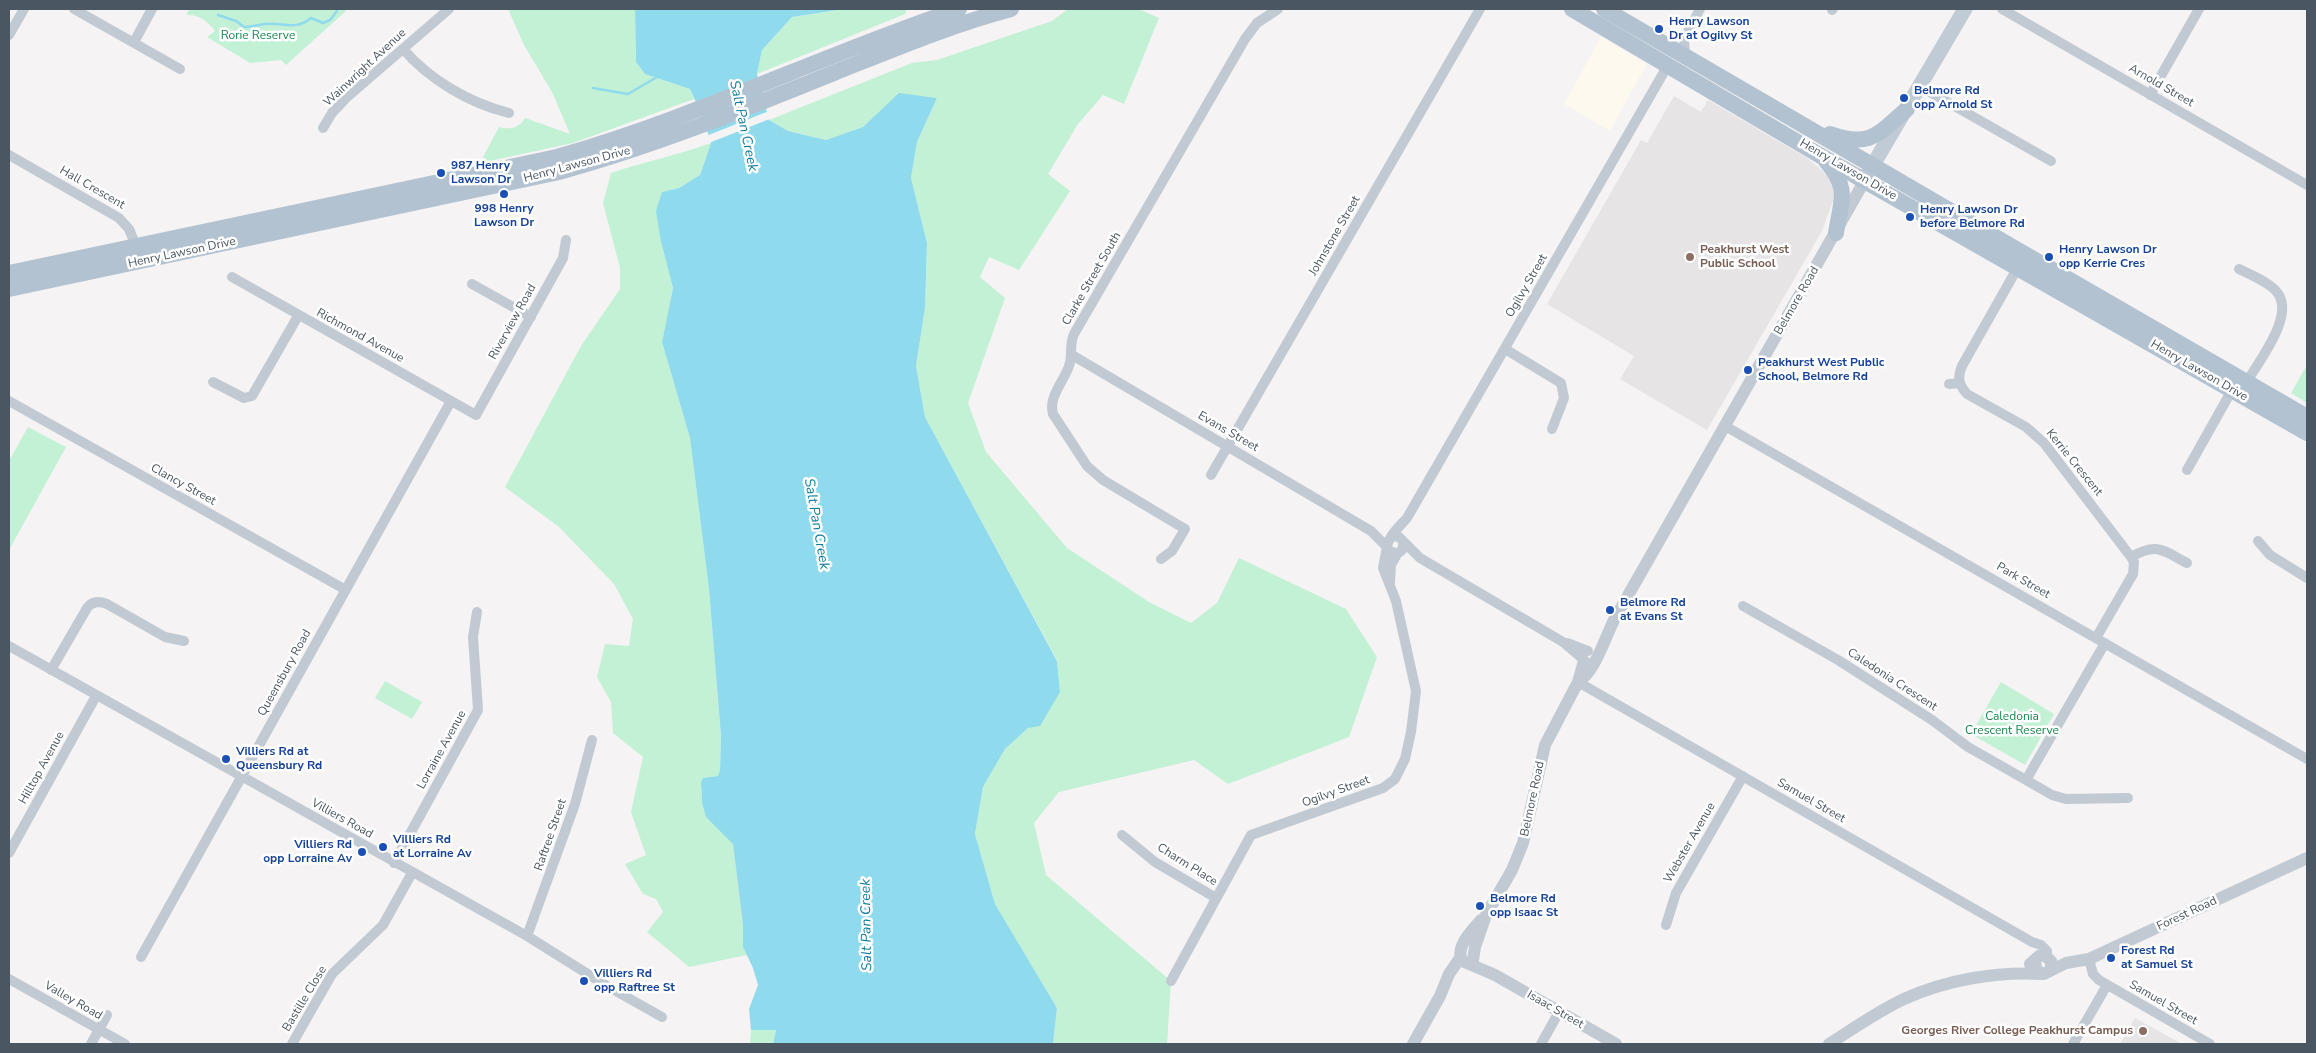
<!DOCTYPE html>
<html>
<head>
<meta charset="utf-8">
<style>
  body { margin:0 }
  #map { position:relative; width:2316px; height:1053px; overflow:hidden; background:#f5f3f3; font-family:"Nunito Sans",sans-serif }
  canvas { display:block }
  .frame { position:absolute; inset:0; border:10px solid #4a5661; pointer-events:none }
</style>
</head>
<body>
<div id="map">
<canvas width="2316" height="1053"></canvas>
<div class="frame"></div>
</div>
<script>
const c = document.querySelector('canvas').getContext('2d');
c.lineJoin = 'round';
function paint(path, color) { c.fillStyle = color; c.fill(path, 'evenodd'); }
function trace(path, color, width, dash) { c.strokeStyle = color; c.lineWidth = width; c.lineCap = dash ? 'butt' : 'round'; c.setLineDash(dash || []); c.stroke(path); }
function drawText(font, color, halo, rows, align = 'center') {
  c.font = font + ' "Nunito Sans",sans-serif'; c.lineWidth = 5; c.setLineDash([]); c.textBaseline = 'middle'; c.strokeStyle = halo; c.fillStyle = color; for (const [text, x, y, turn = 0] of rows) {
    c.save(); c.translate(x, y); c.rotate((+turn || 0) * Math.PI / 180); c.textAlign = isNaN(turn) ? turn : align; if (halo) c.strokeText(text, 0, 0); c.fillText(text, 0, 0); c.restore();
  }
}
const commercial = new Path2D(`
  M 1601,37 L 1647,64 L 1610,131 L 1564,104 Z`);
const education = new Path2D(`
  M 1674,96 L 1701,112 L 1708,100 L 1807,158 L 1826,174 L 1832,182 L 1834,191 L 1833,201 L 1822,231 L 1707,430 L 1620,379 L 1634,356 L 1547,304 L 1641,140 L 1647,143 Z
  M 2135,1018 L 2182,1044 L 2120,1044 Z`);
const green = new Path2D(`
  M 190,9 L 348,9 L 286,65 L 281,60 L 250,63 L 207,37 L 215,31 C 208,21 198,14 186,15 Z
  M 508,9 L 635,9 L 636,62 L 645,74 L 690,89 L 694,99 L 573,143 L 480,163 L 499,127 C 511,130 519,128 525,118 L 570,134 L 552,92 L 524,45 Z
  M 844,9 L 907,9 L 905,14 L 757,74 L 762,50 L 792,17 Z
  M 1068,9 L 1139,9 L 1159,18 L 1124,104 L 1103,95 L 1078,124 L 1048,174 L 1070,191 L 1019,270 L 989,257 L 980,277 L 1005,298 L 968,403 L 986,452 L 1067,548 L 1149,602 L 1191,623 L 1217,603 L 1239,558 L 1346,609 L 1377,657 L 1349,737 L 1228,784 L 1194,760 L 1059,792 L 1034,823 L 1046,875 L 1171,981 L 1167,1044 L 1053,1044 L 1057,1008 L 995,904 L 975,834 L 983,787 L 1005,749 L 1028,728 L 1060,691 L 1057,660 L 925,417 L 916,366 L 925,308 L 927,243 L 911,178 L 917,142 L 937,98 L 899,94 L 863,127 L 826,140 L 788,131 L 769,120 L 912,63 L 937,60 L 1052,21 Z
  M 711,143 L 700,175 L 679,188 L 662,192 L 661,242 L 673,288 L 662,342 L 690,438 L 709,589 L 721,736 L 720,770 L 718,776 L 703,778 L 701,782 L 702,803 L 706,817 L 733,843 L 743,925 L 743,947 L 747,955 L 689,967 L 647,932 L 663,912 L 656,899 L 643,894 L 625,864 L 646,855 L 631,812 L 643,757 L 613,733 L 611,702 L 597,677 L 605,644 L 629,646 L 633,619 L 614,584 L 559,527 L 505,487 L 581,346 L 620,289 L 620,268 L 603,203 L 611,173 C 644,162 678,155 711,143 Z
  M 2307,365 L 2307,403 L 2291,393 Z
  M 28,427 L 66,447 L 9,550 L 9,461 Z
  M 385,681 L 422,702 L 412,719 L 375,698 Z
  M 2001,682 L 2054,714 L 2025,765 L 1971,734 Z
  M 776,1029 L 773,1044 L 750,1044 L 751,1030 Z`);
const water = new Path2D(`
  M 635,9 L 844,9 L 792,17 L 762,50 L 757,74 L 769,120 L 788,131 L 826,140 L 863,127 L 899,93 L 937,98 L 917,142 L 911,178 L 927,243 L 925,308 L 916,366 L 925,417 L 1057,661 L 1060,692 L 1040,726 L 1028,728 L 1005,749 L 983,787 L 975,834 L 995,904 L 1057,1008 L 1053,1044 L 773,1044 L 776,1030 L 751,1030 L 749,1009 L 758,985 L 753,968 L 743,947 L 743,925 L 733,844 L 706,817 L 702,803 L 701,782 L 703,778 L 718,776 L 720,770 L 721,736 L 709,589 L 690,438 L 662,342 L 673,288 L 661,242 L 656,211 L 662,192 L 679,188 L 700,175 L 711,143 L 703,118 L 690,89 L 645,74 L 636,62 Z`);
const pier = new Path2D(`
  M 769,111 L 772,118 L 709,143 L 706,136 Z`);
const stream = new Path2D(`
  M 218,15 L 236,21 L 244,27 C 251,27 258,25 265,24 C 282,22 296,31 311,18 L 323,23 L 330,20 L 337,11
  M 593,88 L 628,94 L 657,77`);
const minor = new Path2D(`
  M 74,9 L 180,69
  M 2002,9 L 2307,185
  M 1832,10 L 1833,9
  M 9,35 L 24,9
  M 134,42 L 152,9
  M 403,49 C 430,80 469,103 509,113
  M 1685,56 L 1684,39 L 1700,9
  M 1921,87 L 2051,161
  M 2150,95 L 2199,9
  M 323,128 L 332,113 L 346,98 L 449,9
  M 9,155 L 119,218 L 129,229 L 138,251
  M 2018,267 L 1962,366 C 1957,378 1959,385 1967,394 L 2026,427 L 2044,443 L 2131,557 C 2157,542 2162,550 2187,563
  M 2239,269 C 2251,275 2267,281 2276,291 C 2297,314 2259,360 2247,382
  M 232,277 L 476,415 L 563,258 L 566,240
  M 472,284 L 531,317
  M 1505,349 L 1561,383 L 1564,398 L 1552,429
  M 1072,355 L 1371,531 L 1386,546
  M 213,382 L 244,398 L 252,396 L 298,316
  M 1949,384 L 1960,383
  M 9,401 L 346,590
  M 1725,426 L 2307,759
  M 2187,470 L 2232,390
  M 1211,475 L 1480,9
  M 1393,536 L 1399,537 L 1404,542 L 1402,550 L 1397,554 L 1388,550 C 1384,540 1400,526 1407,518 L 1668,65
  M 2258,541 L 2270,555 L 2307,578
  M 1404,542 L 1420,558 L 1563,642 L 1583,659
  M 1161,559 L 1172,551 L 1185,529 L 1103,480 L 1087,466 L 1053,414 C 1048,397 1064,381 1069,366 C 1073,354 1069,345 1074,334 L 1245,39 L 1257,23 L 1278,9
  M 1390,583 L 1391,565 L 1397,554
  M 1743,606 L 1838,660 L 1932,720 L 1968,747 L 2026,780 L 2105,643
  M 2096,638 L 2133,574 L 2134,562 L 2131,557
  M 1567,643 L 1588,651
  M 9,646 L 527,936 L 607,986 L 662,1017
  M 51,670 L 87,608 C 92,601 99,601 107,604 L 165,637 L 184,641
  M 1578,682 L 2032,942 L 2041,945 L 2047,951 L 2047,956
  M 2026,780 L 2052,795 L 2066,799 L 2128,798
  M 1122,835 L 1155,862 L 1216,898
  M 9,853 L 96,696
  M 394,863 L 478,710 L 473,637 L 477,612
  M 1666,925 L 1676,893 L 1743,776
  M 527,936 L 575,804 L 592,740
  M 141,957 L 451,401
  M 2089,959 L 2093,974 L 2099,980 L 2210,1044
  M 9,979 L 125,1044
  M 1171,981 L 1251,835 L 1383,788 L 1395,779 L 1405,759 L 1411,732 L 1416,691 L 1396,601 L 1383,568 L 1387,547
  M 91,1044 L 107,1015
  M 292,1044 L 332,974 L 383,925 L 412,873
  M 1541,1044 L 1559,1012
  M 2073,1044 L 2107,985`);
const tertiary = new Path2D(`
  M 1578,682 C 1595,672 1605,638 1614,620 L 1865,180
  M 1481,920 C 1472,930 1455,947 1462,961 L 1495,975 L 1616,1044
  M 2035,960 L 2036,970 L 2044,974 L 2066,963 L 2089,959 L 2307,858
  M 1468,963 L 1473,960 L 1475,947 L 1486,915 L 1512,870 L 1523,843 L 1545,745 L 1578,682 L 1584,661
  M 2030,964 L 2039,956 L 2044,955 L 2051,961 L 2051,969
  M 1413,1044 L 1440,996 L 1449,974 L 1460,958
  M 1829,1044 C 1853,1029 1878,1011 1904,999 C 1946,980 1997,971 2042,974`);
const secondary = new Path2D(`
  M 1867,175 L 1965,9`);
const primary = new Path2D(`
  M 1572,9 L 1821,156 L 2307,433
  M 1604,9 C 1838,146 2072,282 2307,417
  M 1830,134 C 1871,148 1878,134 1907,109
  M 1826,161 C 1850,189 1841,200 1836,233
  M 9,273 L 557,157 C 695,118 824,54 959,9
  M 9,289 L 559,172 C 654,146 745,109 836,72 C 894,49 951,25 1011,9`);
const markers = [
  [1659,29,5,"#1a4fb4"],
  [1904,98,5,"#1a4fb4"],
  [441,173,5,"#1a4fb4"],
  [504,194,5,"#1a4fb4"],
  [1910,217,5,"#1a4fb4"],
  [1690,257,5,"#8d6e63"],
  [2049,257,5,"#1a4fb4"],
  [1748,370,5,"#1a4fb4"],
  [1610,610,5,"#1a4fb4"],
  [226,759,5,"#1a4fb4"],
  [383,847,5,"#1a4fb4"],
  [362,852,5,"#1a4fb4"],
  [1480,906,5,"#1a4fb4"],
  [2111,958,5,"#1a4fb4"],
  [584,981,5,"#1a4fb4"],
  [2143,1031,5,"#8d6e63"]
];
const transitNames = [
  ["Henry Lawson",1669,22],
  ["Dr at Ogilvy St",1669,36],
  ["Belmore Rd",1914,91],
  ["opp Arnold St",1914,105],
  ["987 Henry",451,166],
  ["Lawson Dr",451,180],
  ["998 Henry",504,209,"center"],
  ["Lawson Dr",504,223,"center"],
  ["Henry Lawson Dr",1920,210],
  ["before Belmore Rd",1920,224],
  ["Henry Lawson Dr",2059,250],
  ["opp Kerrie Cres",2059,264],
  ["Peakhurst West Public",1758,363],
  ["School, Belmore Rd",1758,377],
  ["Belmore Rd",1620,603],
  ["at Evans St",1620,617],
  ["Villiers Rd at",236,752],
  ["Queensbury Rd",236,766],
  ["Villiers Rd",393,840],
  ["at Lorraine Av",393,854],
  ["Villiers Rd",352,845,"right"],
  ["opp Lorraine Av",352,859,"right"],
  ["Belmore Rd",1490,899],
  ["opp Isaac St",1490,913],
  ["Forest Rd",2121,951],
  ["at Samuel St",2121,965],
  ["Villiers Rd",594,974],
  ["opp Raftree St",594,988]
];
const parkNames = [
  ["Rorie Reserve",258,36],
  ["Caledonia",2012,717],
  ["Crescent Reserve",2012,731]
];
const streetNames = [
  ["Wainwright Avenue",365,68,-43],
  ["Arnold Street",2161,86,30],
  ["Henry Lawson Drive",577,165,-15],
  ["Henry Lawson Drive",1848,170,30],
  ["Hall Crescent",92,188,30],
  ["Johnstone Street",1335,236,-60],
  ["Henry Lawson Drive",182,253,-12],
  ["Clarke Street South",1092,279,-60],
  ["Ogilvy Street",1527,286,-60],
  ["Belmore Road",1797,301,-60],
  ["Riverview Road",513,322,-61],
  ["Richmond Avenue",360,336,29],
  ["Henry Lawson Drive",2199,371,30],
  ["Evans Street",1228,432,30],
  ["Kerrie Crescent",2074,463,51],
  ["Clancy Street",183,485,29],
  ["Park Street",2023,581,30],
  ["Queensbury Road",285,673,-61],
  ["Caledonia Crescent",1892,680,33],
  ["Lorraine Avenue",442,750,-61],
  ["Hilltop Avenue",42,768,-61],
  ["Ogilvy Street",1336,792,-20],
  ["Belmore Road",1533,799,-78],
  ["Samuel Street",1811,801,30],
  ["Villiers Road",342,819,29],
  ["Raftree Street",551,835,-71],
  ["Webster Avenue",1690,843,-60],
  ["Charm Place",1187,865,32],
  ["Forest Road",2187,914,-25],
  ["Bastille Close",305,999,-59],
  ["Valley Road",73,1001,30],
  ["Samuel Street",2163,1003,30],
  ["Isaac Street",1555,1010,30]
];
const educationNames = [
  ["Peakhurst West",1700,250],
  ["Public School",1700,264],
  ["Georges River College Peakhurst Campus",2133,1031,"right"]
];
const waterNames = [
  ["Salt Pan Creek",743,126,78],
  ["Salt Pan Creek",816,524,80],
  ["Salt Pan Creek",867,925,-91]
];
paint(commercial, '#fdf9ef');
paint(education, '#e6e4e5');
paint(green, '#c3f1d5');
paint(water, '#90daee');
paint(pier, '#f5f3f3');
trace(stream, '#90daee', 2.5);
trace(minor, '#c1cad2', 10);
trace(tertiary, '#c1cad2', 12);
trace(secondary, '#c1cbd6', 15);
trace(primary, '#b3c2d1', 16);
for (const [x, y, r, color] of markers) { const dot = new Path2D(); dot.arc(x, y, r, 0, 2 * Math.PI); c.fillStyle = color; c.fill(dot); trace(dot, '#fff', 2); }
drawText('bold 12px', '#164399', '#fff', transitNames, 'left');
drawText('12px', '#17864f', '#fff', parkNames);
drawText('12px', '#4a5661', '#fff', streetNames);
drawText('bold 12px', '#785e54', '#fff', educationNames, 'left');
drawText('italic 14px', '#0c7c9b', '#fff', waterNames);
</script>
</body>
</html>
